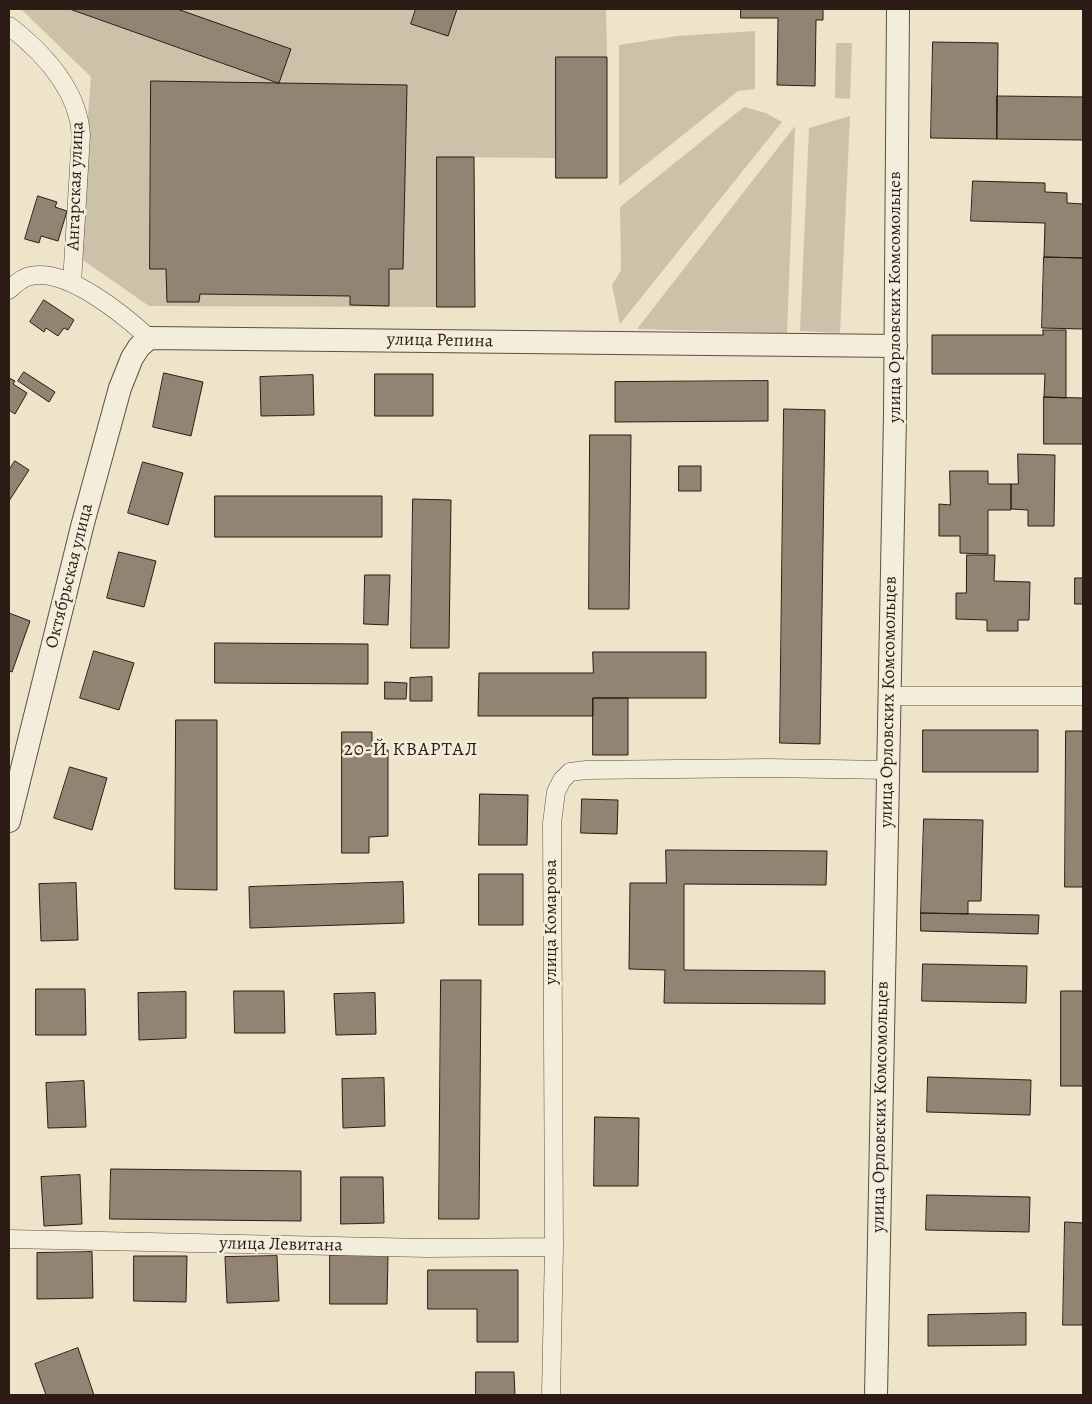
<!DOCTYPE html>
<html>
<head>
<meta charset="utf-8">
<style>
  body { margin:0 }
  #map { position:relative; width:1092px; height:1404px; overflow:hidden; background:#ede4c9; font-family:Alegreya,serif }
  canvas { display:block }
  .frame { position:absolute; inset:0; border:10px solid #2d1c15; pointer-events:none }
</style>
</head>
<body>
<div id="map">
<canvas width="1092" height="1404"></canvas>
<div class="frame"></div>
</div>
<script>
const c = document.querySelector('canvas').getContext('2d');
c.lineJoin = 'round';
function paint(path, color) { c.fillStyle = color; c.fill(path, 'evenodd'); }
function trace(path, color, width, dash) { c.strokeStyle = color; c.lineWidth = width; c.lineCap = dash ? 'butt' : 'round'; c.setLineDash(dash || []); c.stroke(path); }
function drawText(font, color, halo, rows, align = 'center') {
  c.font = font + ' Alegreya,serif'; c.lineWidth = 5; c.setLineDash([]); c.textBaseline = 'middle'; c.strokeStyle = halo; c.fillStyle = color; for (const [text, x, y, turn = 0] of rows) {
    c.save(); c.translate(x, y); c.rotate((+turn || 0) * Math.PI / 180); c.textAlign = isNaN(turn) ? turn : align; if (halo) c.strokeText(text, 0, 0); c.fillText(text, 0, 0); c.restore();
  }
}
const green = new Path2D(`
  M 21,9 L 606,9 L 607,57 L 556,57 L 555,158 L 437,157 L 437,307 L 149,306 L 77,256 L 91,77 Z
  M 755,31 L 755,89 L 738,91 L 619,186 L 619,45 L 677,36 Z
  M 836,43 L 852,43 L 850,99 L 835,98 Z
  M 744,107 L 766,113 L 782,122 L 620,324 L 612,285 L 621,270 L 620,207 Z
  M 850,116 L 840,333 L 800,331 L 809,128 Z
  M 795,126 L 787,333 L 637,329 Z`);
const building = new Path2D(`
  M 70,9 L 177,9 L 291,49 L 279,83 Z
  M 416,9 L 457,9 L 448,36 L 411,24 Z
  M 741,9 L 823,9 L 823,20 L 816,20 L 815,86 L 777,85 L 778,18 L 741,18 Z
  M 933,42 L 998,43 L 997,139 L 931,138 Z
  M 556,57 L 607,57 L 607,178 L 556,178 Z
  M 151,81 L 407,85 L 403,269 L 389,269 L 389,306 L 350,305 L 350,296 L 200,294 L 199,302 L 167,302 L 166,269 L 150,269 Z
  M 997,96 L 1083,97 L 1083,140 L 997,139 Z
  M 437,157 L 474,157 L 475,307 L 437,307 Z
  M 973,181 L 1045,183 L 1045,192 L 1067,193 L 1067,203 L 1083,204 L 1083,258 L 1044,257 L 1045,223 L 971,221 Z
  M 38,196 L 57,202 L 55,207 L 67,211 L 58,241 L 41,236 L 39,243 L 25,239 Z
  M 1044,257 L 1083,258 L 1083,329 L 1042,328 Z
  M 44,300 L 74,320 L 68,330 L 64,328 L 58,336 L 46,328 L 44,332 L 30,322 Z
  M 1043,330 L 1066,330 L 1066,398 L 1044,397 L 1045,374 L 932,374 L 932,335 L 1043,335 Z
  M 24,372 L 55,392 L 49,402 L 18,381 Z
  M 164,373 L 203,382 L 191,436 L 153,427 Z
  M 375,374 L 433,374 L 433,416 L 375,416 Z
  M 313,375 L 314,415 L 261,416 L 260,377 Z
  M 9,378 L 15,381 L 13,384 L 27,393 L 15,414 L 9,410 Z
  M 768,381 L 768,421 L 615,422 L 615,382 Z
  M 1044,397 L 1083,398 L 1083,444 L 1044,444 Z
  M 784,409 L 825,410 L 820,744 L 780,743 Z
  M 590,435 L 631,435 L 629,609 L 589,609 Z
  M 1018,454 L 1055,455 L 1054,526 L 1028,526 L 1028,510 L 1011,509 L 1011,484 L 1018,484 Z
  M 15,461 L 29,470 L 9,501 L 9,470 Z
  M 143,462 L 183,473 L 168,525 L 128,513 Z
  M 679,466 L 701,466 L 701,491 L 679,491 Z
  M 950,471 L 988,471 L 988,484 L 1011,484 L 1011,510 L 988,510 L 988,554 L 960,553 L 960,536 L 939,536 L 939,504 L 950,505 Z
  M 215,496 L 382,496 L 382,537 L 215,537 Z
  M 413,499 L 451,500 L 449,648 L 411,648 Z
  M 119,552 L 156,561 L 144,607 L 107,598 Z
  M 967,555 L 995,555 L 994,581 L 1030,582 L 1029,620 L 1018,620 L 1018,631 L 987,631 L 987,620 L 956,619 L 956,593 L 966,593 Z
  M 365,575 L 390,575 L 388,625 L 364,624 Z
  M 1075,578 L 1083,578 L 1083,604 L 1075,604 Z
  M 9,613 L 30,621 L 12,672 L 9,671 Z
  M 215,643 L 368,644 L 368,684 L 215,683 Z
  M 94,651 L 134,663 L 119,710 L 80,698 Z
  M 593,652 L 706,652 L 706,698 L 593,698 L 593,716 L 478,716 L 479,673 L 593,673 Z
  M 432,677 L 432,701 L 410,701 L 410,678 Z
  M 385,682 L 407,683 L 406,699 L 385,699 Z
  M 593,698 L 628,698 L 628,755 L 593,755 Z
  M 176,720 L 217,720 L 217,890 L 175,889 Z
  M 923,730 L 1038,730 L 1038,772 L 923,772 Z
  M 1066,731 L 1083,731 L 1083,887 L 1065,887 Z
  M 342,732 L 372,732 L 372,750 L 388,750 L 388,836 L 369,837 L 369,853 L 342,853 Z
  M 70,767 L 107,778 L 92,830 L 54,818 Z
  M 480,794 L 528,795 L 527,845 L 479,845 Z
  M 582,799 L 618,800 L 617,834 L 581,833 Z
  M 924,819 L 983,820 L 981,901 L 968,901 L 968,914 L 921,913 Z
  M 666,850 L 827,851 L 826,885 L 684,884 L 684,970 L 825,971 L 825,1004 L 664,1003 L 665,970 L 629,969 L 630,883 L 666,883 Z
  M 479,874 L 523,874 L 523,925 L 479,925 Z
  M 403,882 L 404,923 L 250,928 L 249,887 Z
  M 76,883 L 78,940 L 41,941 L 39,884 Z
  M 921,913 L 1039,915 L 1038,934 L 921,931 Z
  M 923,964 L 1027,966 L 1026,1003 L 922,1001 Z
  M 441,980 L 481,980 L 479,1219 L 439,1219 Z
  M 36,989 L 85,989 L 86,1035 L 36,1035 Z
  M 234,991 L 284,991 L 285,1033 L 235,1033 Z
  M 1061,991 L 1083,991 L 1083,1086 L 1061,1086 Z
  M 186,992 L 186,1038 L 139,1040 L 138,993 Z
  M 375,993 L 376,1034 L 336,1035 L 334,994 Z
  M 928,1077 L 1031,1080 L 1030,1115 L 927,1112 Z
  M 384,1078 L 385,1126 L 343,1128 L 342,1079 Z
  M 84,1081 L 86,1127 L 48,1128 L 46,1083 Z
  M 595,1117 L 639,1118 L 638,1186 L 594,1186 Z
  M 111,1169 L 301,1171 L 301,1221 L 110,1219 Z
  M 80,1175 L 82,1224 L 44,1226 L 41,1177 Z
  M 341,1177 L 383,1177 L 384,1223 L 341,1224 Z
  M 927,1195 L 1030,1197 L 1029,1232 L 926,1230 Z
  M 1065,1222 L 1083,1223 L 1083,1325 L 1063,1325 Z
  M 92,1252 L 93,1298 L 37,1299 L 37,1253 Z
  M 330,1255 L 388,1255 L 387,1304 L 330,1304 Z
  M 134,1256 L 187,1256 L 186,1302 L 134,1301 Z
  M 277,1256 L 279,1301 L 227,1303 L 225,1257 Z
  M 428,1270 L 518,1270 L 518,1342 L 477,1342 L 477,1309 L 428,1309 Z
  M 1026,1313 L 1026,1345 L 928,1346 L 928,1315 Z
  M 78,1348 L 94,1395 L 46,1395 L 35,1364 Z
  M 476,1372 L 514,1372 L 515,1395 L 476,1395 Z`);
const minor = new Path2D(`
  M 9,26 C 44,53 78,89 81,135 L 72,283
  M 9,290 C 15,284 23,277 31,276 C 67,268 124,315 149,338
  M 889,696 L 1083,696
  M 9,1239 L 426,1248 L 554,1247
  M 551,1395 L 554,1247 L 552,823 L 556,792 L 562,780 L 570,772 L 586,770 L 768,768 L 889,770`);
const tertiary = new Path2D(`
  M 9,821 L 83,523 L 120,388 L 132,358 L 139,347 L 149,338 L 896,346
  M 876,1395 L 895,415 L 898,9`);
const streetNames = [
  ["Ангарская улица",76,186,-88],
  ["улица Орловских Комсомольцев",896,297,-90],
  ["улица Репина",440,341,1],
  ["Октябрьская улица",70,576,-76],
  ["улица Орловских Комсомольцев",889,702,-89],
  ["улица Комарова",552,922,-90],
  ["улица Орловских Комсомольцев",881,1107,-89],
  ["улица Левитана",281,1245,1]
];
const neighbourhoodNames = [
  ["20-Й КВАРТАЛ",411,750]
];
paint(green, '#ccc2aa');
paint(building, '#918473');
trace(building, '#2d1c15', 1);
trace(minor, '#5d4e42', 19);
trace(tertiary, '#5d4e42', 24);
trace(minor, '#f3eddc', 18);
trace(tertiary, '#f3eddc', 22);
drawText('18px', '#2d1c15', '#f3eddc', streetNames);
c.letterSpacing = '1px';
drawText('19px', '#2d1c15', '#f3eddc', neighbourhoodNames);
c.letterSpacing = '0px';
</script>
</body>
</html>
